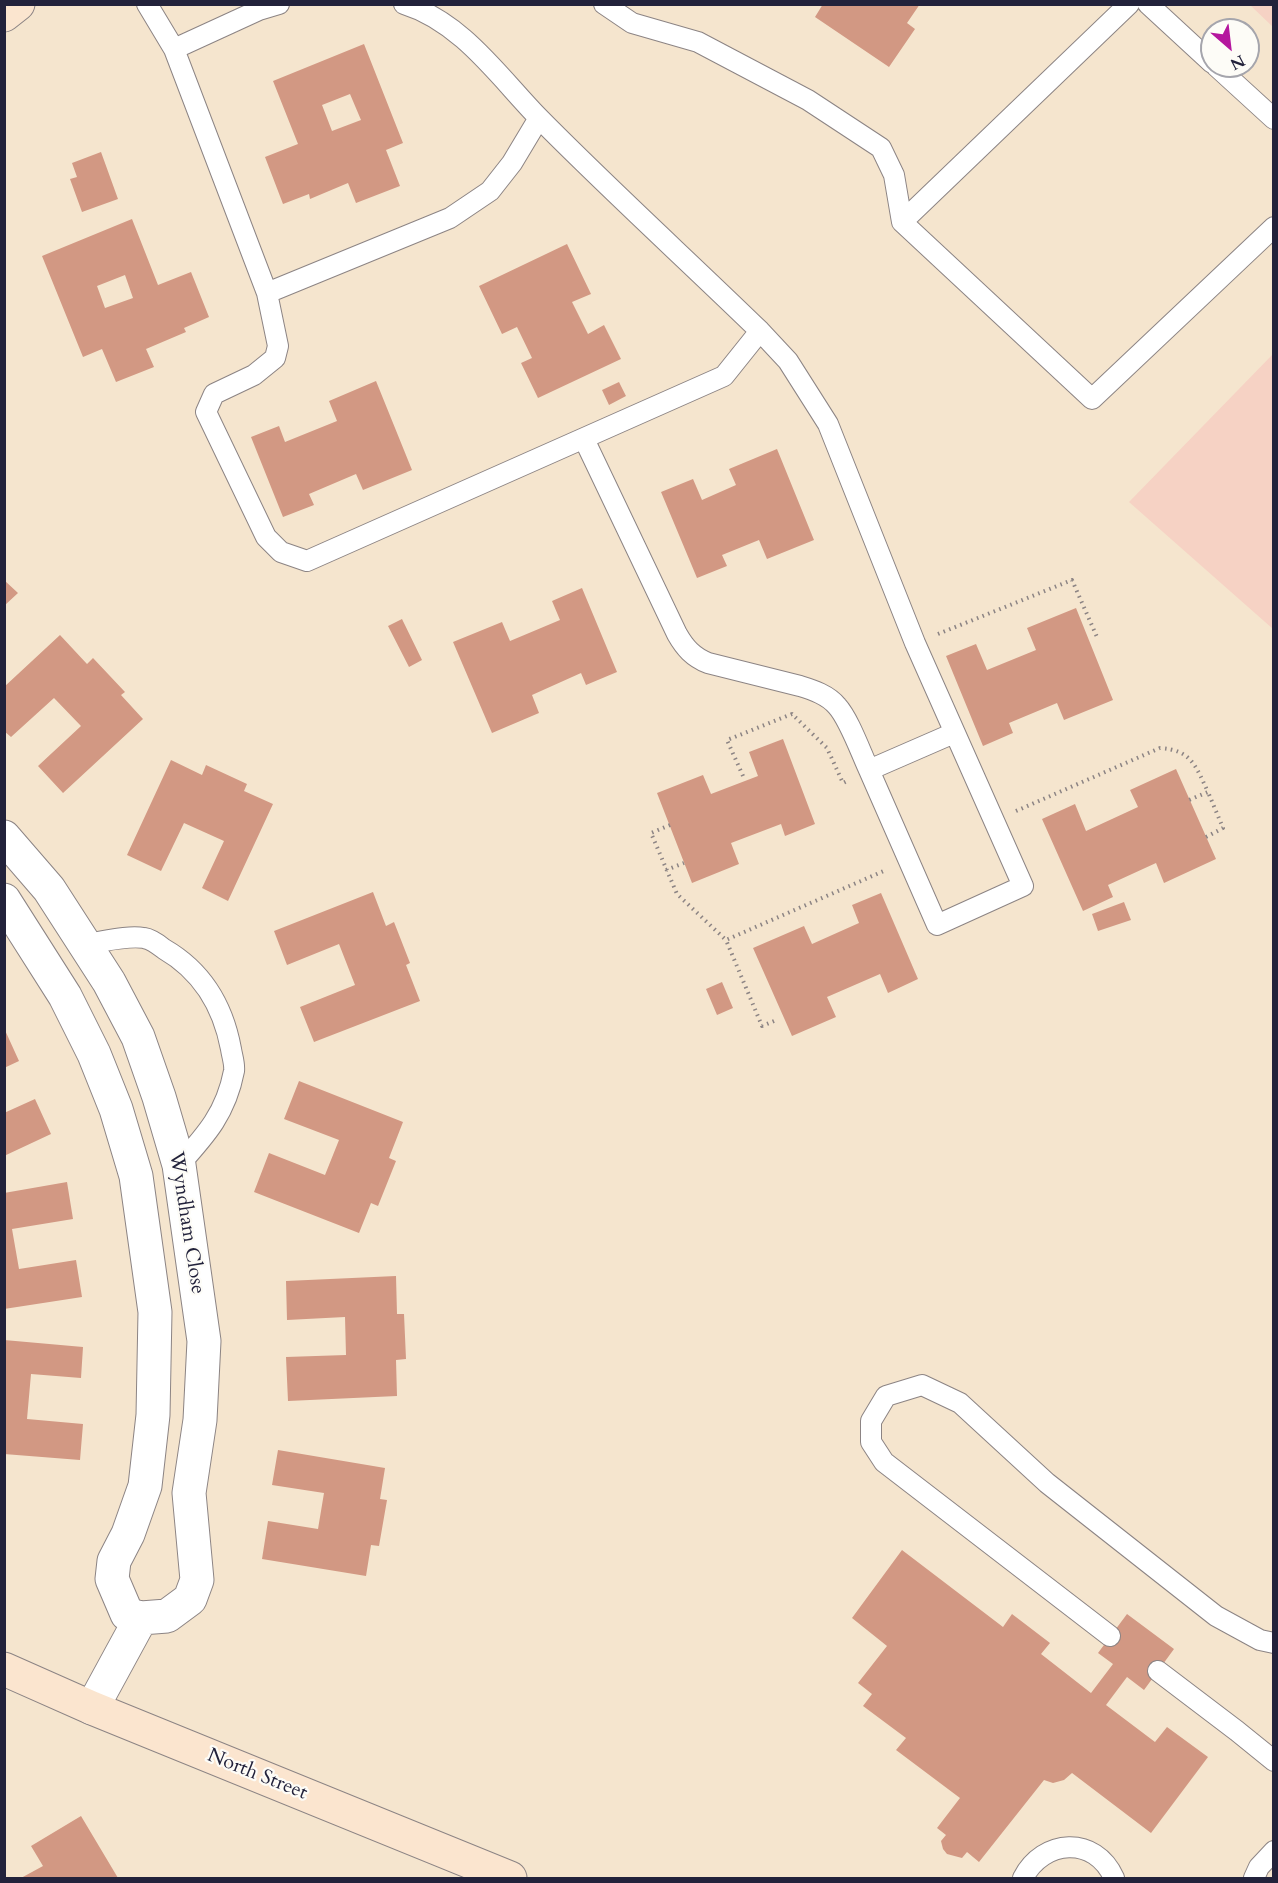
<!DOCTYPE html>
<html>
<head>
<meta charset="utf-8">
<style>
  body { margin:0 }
  #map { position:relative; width:1278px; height:1883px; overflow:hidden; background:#f5e5ce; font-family:Cardo,serif }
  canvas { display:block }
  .frame { position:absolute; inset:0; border:6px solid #22223b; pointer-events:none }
  .north { position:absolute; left:1200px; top:18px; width:60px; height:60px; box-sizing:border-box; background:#fdfcf7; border:2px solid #a5a5ac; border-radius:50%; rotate:152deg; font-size:16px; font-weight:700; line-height:24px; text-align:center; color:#22223b }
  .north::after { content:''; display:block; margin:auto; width:21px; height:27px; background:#b5179e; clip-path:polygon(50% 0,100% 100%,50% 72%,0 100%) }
</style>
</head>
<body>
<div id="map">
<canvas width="1278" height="1883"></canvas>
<div class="frame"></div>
<div class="north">N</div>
</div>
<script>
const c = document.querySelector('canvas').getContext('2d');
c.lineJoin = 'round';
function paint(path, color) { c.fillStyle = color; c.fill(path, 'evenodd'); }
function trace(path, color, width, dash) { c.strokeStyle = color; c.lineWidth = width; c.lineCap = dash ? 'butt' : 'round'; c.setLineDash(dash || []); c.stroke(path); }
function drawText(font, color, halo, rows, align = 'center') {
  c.font = font + ' Cardo,serif'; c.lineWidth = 4.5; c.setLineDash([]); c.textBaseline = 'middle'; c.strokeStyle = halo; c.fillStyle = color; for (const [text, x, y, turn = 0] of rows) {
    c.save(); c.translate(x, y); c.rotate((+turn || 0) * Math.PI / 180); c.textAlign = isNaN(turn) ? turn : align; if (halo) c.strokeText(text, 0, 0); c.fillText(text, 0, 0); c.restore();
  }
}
const built = new Path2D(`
  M 1250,5 L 1273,5 L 1273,27 Z
  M 1273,354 L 1273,629 L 1129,502 Z`);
const building = new Path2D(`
  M 823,4 L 920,4 L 907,23 L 915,29 L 889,67 L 815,17 Z
  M 364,44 L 403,143 L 386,150 L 400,186 L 356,203 L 348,183 L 310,199 L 309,194 L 283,204 L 265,157 L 298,144 L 273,81 ZM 350,94 L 361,120 L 332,131 L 322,105 Z
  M 101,152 L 118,199 L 82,212 L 70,179 L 77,177 L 72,163 Z
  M 132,219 L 158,285 L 191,272 L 209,317 L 184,328 L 186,332 L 146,349 L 154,367 L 116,382 L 102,349 L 83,357 L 42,256 ZM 125,275 L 133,298 L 105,308 L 97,286 Z
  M 567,244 L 591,294 L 572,302 L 588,334 L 604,325 L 621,359 L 538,398 L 521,363 L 532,358 L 517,327 L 502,334 L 479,286 Z
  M 376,381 L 412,470 L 363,490 L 356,474 L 309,494 L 314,505 L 283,517 L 251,437 L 279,426 L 285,442 L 337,421 L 329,401 Z
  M 619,382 L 626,396 L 609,405 L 602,390 Z
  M 777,449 L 814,540 L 767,559 L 759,540 L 722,555 L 727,566 L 697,578 L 661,492 L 693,479 L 702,500 L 736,485 L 729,469 Z
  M 4,580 L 18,593 L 4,606 Z
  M 582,588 L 617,672 L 586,685 L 581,673 L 532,695 L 539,713 L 492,733 L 453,642 L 502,622 L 510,641 L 560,620 L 552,601 Z
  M 1076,608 L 1113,700 L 1064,720 L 1057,703 L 1009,723 L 1013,733 L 983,746 L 946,656 L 976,644 L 987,670 L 1036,650 L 1027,628 Z
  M 402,619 L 422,660 L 409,667 L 388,626 Z
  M 60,635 L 87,664 L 93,658 L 125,692 L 121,695 L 143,719 L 63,793 L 38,766 L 81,726 L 54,698 L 11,737 L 4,731 L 4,687 Z
  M 783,739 L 815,824 L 785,836 L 781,824 L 731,843 L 739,864 L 692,883 L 657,793 L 703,775 L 711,794 L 758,776 L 749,752 Z
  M 171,760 L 202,775 L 206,765 L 247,784 L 244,791 L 273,804 L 228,901 L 202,888 L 224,841 L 184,823 L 161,871 L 127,855 Z
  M 1176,769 L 1216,859 L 1164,883 L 1156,863 L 1108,885 L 1113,897 L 1083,911 L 1042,819 L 1075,804 L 1086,831 L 1138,807 L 1130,790 Z
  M 373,892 L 386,926 L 394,922 L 410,963 L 406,965 L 420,1001 L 314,1042 L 300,1007 L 355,985 L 339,944 L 287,965 L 274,931 Z
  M 881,893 L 918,979 L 888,993 L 880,974 L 827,997 L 836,1017 L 792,1036 L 753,948 L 804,926 L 812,944 L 859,923 L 852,905 Z
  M 1124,902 L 1131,920 L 1098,931 L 1092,914 Z
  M 722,982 L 733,1008 L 717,1015 L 706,989 Z
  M 4,1028 L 19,1061 L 4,1068 Z
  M 299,1081 L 403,1122 L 389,1158 L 396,1161 L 378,1206 L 371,1203 L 359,1233 L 254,1192 L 269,1153 L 325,1175 L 339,1140 L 284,1119 Z
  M 35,1099 L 51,1134 L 4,1156 L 4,1113 Z
  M 67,1182 L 73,1219 L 12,1229 L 19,1269 L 76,1260 L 82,1297 L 4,1309 L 4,1193 Z
  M 396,1276 L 397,1314 L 404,1314 L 406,1359 L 396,1360 L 397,1396 L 288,1401 L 286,1357 L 346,1355 L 345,1317 L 287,1320 L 286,1281 Z
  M 4,1340 L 83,1347 L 81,1378 L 31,1374 L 27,1419 L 83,1424 L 80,1460 L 4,1454 Z
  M 278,1450 L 385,1468 L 380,1499 L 387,1500 L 379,1546 L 371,1545 L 366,1576 L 262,1559 L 268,1521 L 318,1529 L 324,1493 L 272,1485 Z
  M 902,1550 L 1003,1627 L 1012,1614 L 1050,1643 L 1041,1654 L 1091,1693 L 1113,1664 L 1098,1653 L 1127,1614 L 1174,1649 L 1144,1690 L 1127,1677 L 1106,1705 L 1155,1742 L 1167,1727 L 1208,1757 L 1151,1833 L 1072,1773 L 1064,1780 L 1053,1783 L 1044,1780 L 979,1862 L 967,1852 L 962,1858 L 947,1854 L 943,1849 L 941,1841 L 946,1835 L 937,1828 L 960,1798 L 896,1750 L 906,1738 L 863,1706 L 872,1694 L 858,1683 L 887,1646 L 852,1618 Z
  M 81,1816 L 118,1878 L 21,1878 L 43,1866 L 31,1846 Z`);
const path = new Path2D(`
  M 938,634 L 1072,580 L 1097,637
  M 743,776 L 727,740 L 792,714 L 827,748 L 843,783 L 847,781
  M 1016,811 L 1160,748 C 1192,750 1196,767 1208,792 L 1189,800
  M 670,825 L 651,833 L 677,894 L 726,940
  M 1206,837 L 1223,828 L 1208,792
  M 666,870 L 684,863
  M 774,1021 L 762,1026 L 726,940 L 886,870`);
const lane = new Path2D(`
  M 147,4 L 174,49 L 259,10 L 279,4
  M 404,4 C 462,22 499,77 539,118 C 611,191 687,260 760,331 L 788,361 L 828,424 L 915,643 L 1023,886 L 937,925 L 869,770 L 954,733
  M 604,4 L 632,23 L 698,42 L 808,100 L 881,148 L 894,175 L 902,222 L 1092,399 L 1274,227
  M 1148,4 L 1212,63
  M 174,49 L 267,293 L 278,346 L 275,358 L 254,375 L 214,394 L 206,412 L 266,537 L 281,552 L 307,561 L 724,376 L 760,331
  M 1216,66 L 1274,119
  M 902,222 L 1129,4
  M 267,293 L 450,218 L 490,191 L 512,163 L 539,118
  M 584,439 L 677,634 C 685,648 693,657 708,663 L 800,686 C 813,690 828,695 837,706 C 849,719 861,753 869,770
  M 85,944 C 102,942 127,935 144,938 C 151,939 159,945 164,949 C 202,971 223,1006 231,1049 C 232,1056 235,1064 234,1071 C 226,1113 206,1135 179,1165
  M 1110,1636 L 884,1462 L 871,1442 L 871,1421 L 886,1396 L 922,1385 L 960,1403 L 1047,1483 L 1216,1616 L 1260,1640 L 1274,1643
  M 1158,1671 L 1237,1731 L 1274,1761
  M 1023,1878 C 1043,1839 1095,1835 1114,1878
  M 1254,1878 L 1259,1867 L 1274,1851`);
const street = new Path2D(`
  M 4,837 L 49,889 L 109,982 L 138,1037 L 159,1097 L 179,1165 L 204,1341 L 200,1420 L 189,1493 L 197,1580 L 190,1599 L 167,1616 L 141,1618 L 127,1614 L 112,1579 L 114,1561 L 128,1534 L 145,1486 L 153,1415 L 155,1312 L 136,1176 L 116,1109 L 94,1054 L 65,996 L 4,900
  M 92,1708 L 141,1618`);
const secondary = new Path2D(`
  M 4,15 L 18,4
  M 4,1669 L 92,1708 L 510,1878`);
const streetNames = [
  ["Wyndham Close",186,1223,81],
  ["North Street",257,1775,22]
];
paint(built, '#f6d2c4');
paint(building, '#d29883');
trace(lane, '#8c8484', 22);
trace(street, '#8c8484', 35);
trace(secondary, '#8c8484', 35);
trace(path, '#8c8484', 4, [1.5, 4.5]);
trace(lane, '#fff', 20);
trace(street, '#fff', 33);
trace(secondary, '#fbe5cf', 33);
drawText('20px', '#22223b', '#fdfcf7', streetNames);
</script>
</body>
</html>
